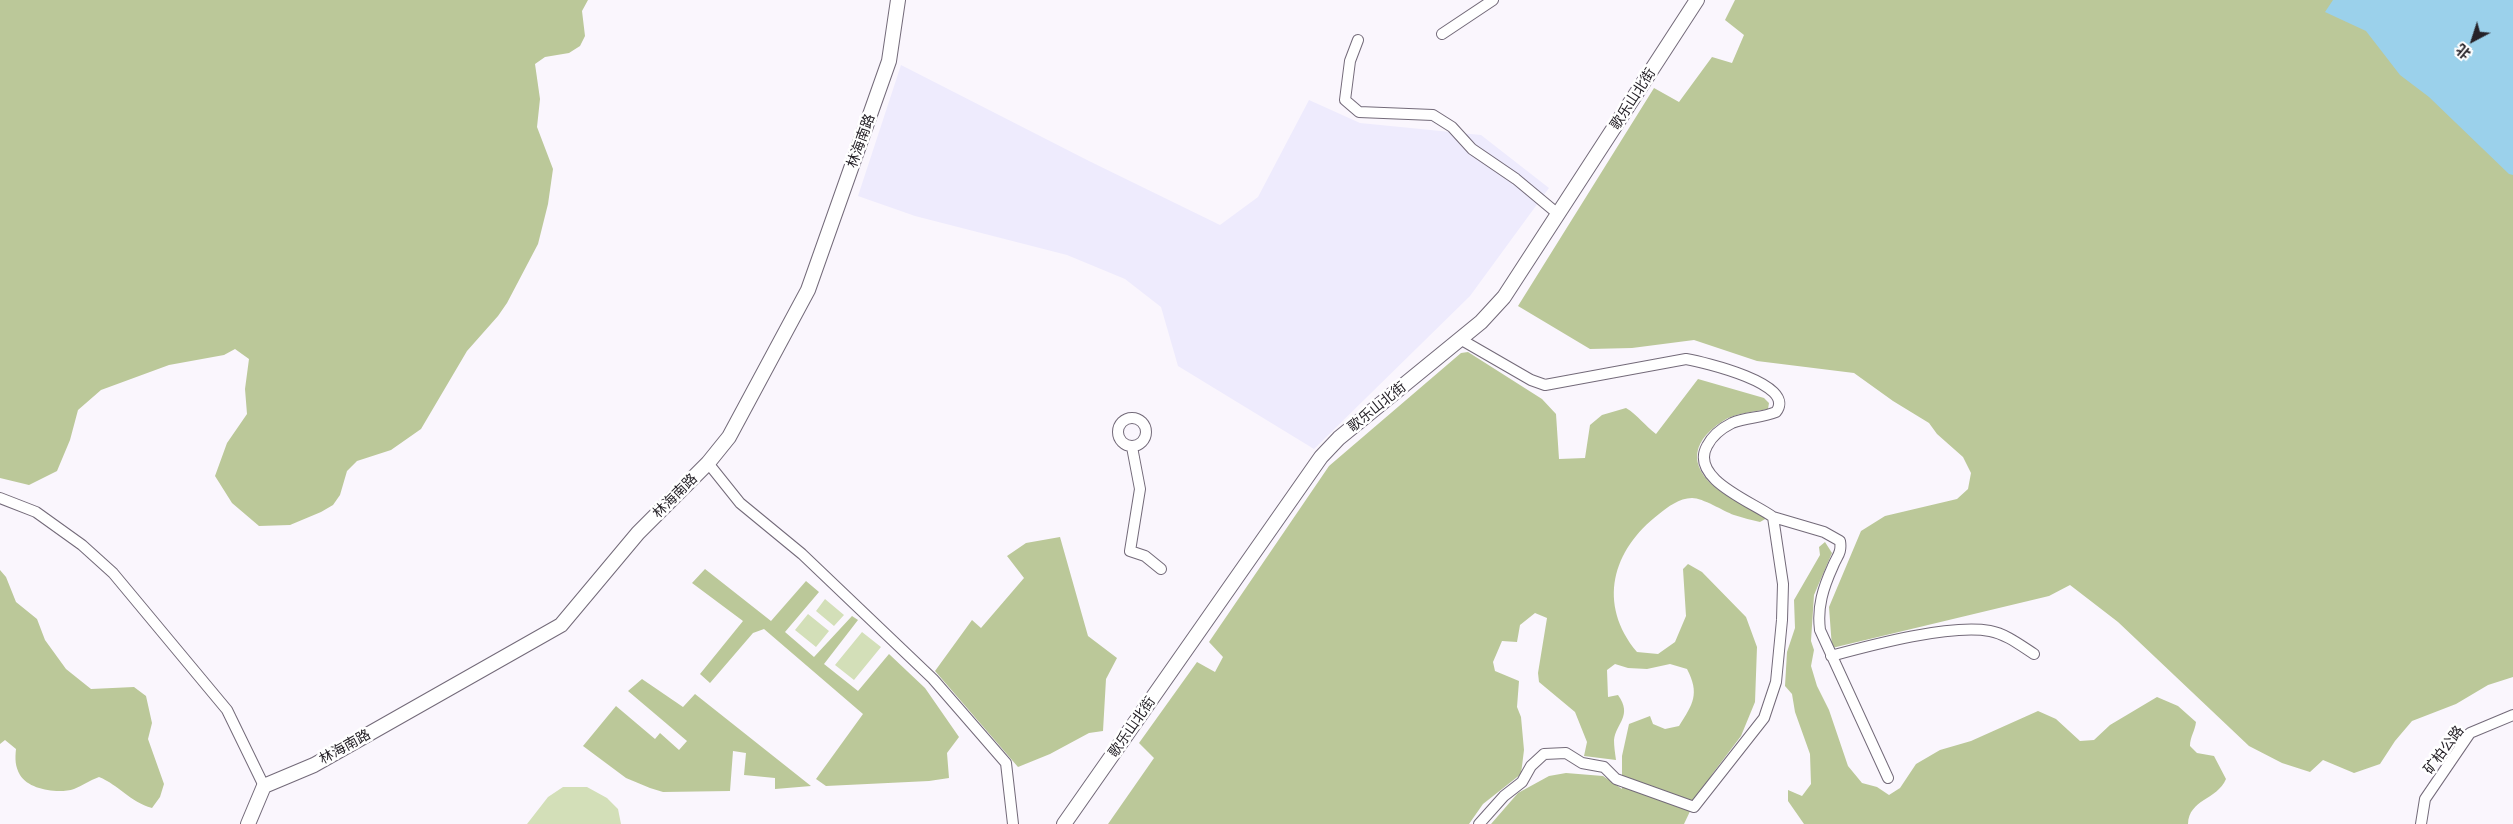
<!DOCTYPE html>
<html>
<head>
<meta charset="utf-8">
<style>
  body { margin:0 }
  #map { position:relative; width:2513px; height:824px; overflow:hidden; background:#faf6fd; font-family:"Public Sans","Noto Sans SC",sans-serif }
  canvas { display:block }
  .north { position:absolute; left:2448px; top:15px; width:50px; height:50px; -webkit-text-stroke:4px #fff; paint-order:stroke; rotate:220deg; font-size:14px; font-weight:700; line-height:20px; text-align:center; color:#262228 }
  .north::after { content:''; display:block; margin:auto; width:18px; height:22px; background:#262228; clip-path:polygon(50% 0,100% 100%,50% 72%,0 100%) }
</style>
</head>
<body>
<div id="map">
<canvas width="2513" height="824"></canvas>
<div class="north">北</div>
</div>
<script>
const c = document.querySelector('canvas').getContext('2d');
c.lineJoin = 'round';
function paint(path, color) { c.fillStyle = color; c.fill(path, 'evenodd'); }
function trace(path, color, width, dash) { c.strokeStyle = color; c.lineWidth = width; c.lineCap = dash ? 'butt' : 'round'; c.setLineDash(dash || []); c.stroke(path); }
function drawText(font, color, halo, rows, align = 'center') {
  c.font = font + ' "Public Sans","Noto Sans SC",sans-serif'; c.lineWidth = 5; c.setLineDash([]); c.textBaseline = 'middle'; c.strokeStyle = halo; c.fillStyle = color; for (const [text, x, y, turn = 0] of rows) {
    c.save(); c.translate(x, y); c.rotate((+turn || 0) * Math.PI / 180); c.textAlign = isNaN(turn) ? turn : align; if (halo) c.strokeText(text, 0, 0); c.fillText(text, 0, 0); c.restore();
  }
}
const commercial = new Path2D(`
  M 901,65 L 1089,161 L 1220,225 L 1258,197 L 1309,100 L 1360,123 L 1481,135 L 1549,188 L 1470,296 L 1314,449 L 1178,366 L 1161,307 L 1125,279 L 1067,255 L 915,216 L 858,196 Z`);
const green = new Path2D(`
  M 825,599 L 844,615 L 834,626 L 816,611 Z
  M 808,614 L 829,631 L 816,647 L 795,630 Z
  M 862,632 L 881,647 L 854,680 L 835,665 Z
  M 563,787 L 587,787 L 607,798 L 618,809 L 621,824 L 527,824 L 548,797 Z`);
const forest = new Path2D(`
  M 0,0 L 588,0 L 582,11 L 585,36 L 580,46 L 569,53 L 545,57 L 535,64 L 540,99 L 537,127 L 553,169 L 548,204 L 538,244 L 507,303 L 498,316 L 467,351 L 421,429 L 391,450 L 357,461 L 347,471 L 340,495 L 333,505 L 321,512 L 290,525 L 259,526 L 232,503 L 215,476 L 227,443 L 247,414 L 245,389 L 249,359 L 235,349 L 224,355 L 169,365 L 101,390 L 78,410 L 70,440 L 57,471 L 29,485 L 0,478 Z
  M 1735,0 L 2513,0 L 2513,677 L 2488,685 L 2456,704 L 2412,721 L 2395,741 L 2380,764 L 2354,773 L 2323,760 L 2310,772 L 2282,763 L 2249,746 L 2118,622 L 2070,585 L 2049,596 L 1832,648 L 1829,607 L 1861,531 L 1885,516 L 1957,499 L 1968,489 L 1971,473 L 1963,457 L 1937,434 L 1929,423 L 1893,401 L 1854,373 L 1757,361 L 1694,340 L 1632,348 L 1590,349 L 1518,306 L 1654,88 L 1679,102 L 1712,57 L 1732,63 L 1744,35 L 1725,20 Z
  M 1468,352 L 1542,399 L 1556,414 L 1559,459 L 1585,458 L 1590,425 L 1602,415 L 1626,408 C 1638,415 1645,426 1656,434 L 1698,379 L 1764,398 L 1769,403 L 1768,409 C 1754,412 1734,413 1723,421 C 1687,444 1690,471 1723,493 C 1737,503 1756,505 1767,518 L 1760,522 C 1752,520 1743,518 1734,515 C 1723,511 1703,498 1692,498 C 1679,498 1668,507 1659,514 C 1612,550 1597,604 1637,652 L 1658,654 L 1675,642 L 1686,616 L 1683,569 L 1688,564 L 1702,572 L 1746,617 L 1757,647 L 1755,702 L 1741,736 L 1713,773 L 1693,805 L 1684,824 L 1491,824 L 1518,793 L 1549,776 L 1566,773 L 1603,776 L 1622,789 L 1622,756 L 1629,724 L 1650,716 L 1653,724 L 1665,729 L 1679,726 C 1693,704 1700,694 1687,669 L 1670,664 L 1647,669 L 1628,668 L 1615,664 L 1607,670 L 1608,697 L 1618,695 C 1633,716 1616,723 1614,740 C 1614,746 1615,753 1616,760 L 1584,756 L 1587,742 L 1575,712 L 1539,682 L 1538,673 L 1547,618 L 1535,613 L 1520,625 L 1517,642 L 1502,641 L 1493,662 L 1495,671 L 1519,681 L 1517,707 L 1521,717 L 1524,750 L 1521,774 L 1483,804 L 1469,824 L 1108,824 L 1154,758 L 1139,743 L 1197,662 L 1215,672 L 1223,657 L 1209,642 L 1329,466 L 1461,353 Z
  M 1060,537 L 1088,636 L 1117,658 L 1106,679 L 1103,731 L 1089,733 L 1050,754 L 1018,767 L 935,671 L 972,620 L 981,628 L 1024,578 L 1007,556 L 1026,543 Z
  M 1825,542 L 1832,553 L 1814,595 L 1811,641 L 1814,650 L 1811,666 L 1817,686 L 1829,710 L 1848,766 L 1862,783 L 1877,787 L 1889,795 L 1900,788 L 1916,764 L 1940,750 L 1971,741 L 2038,711 L 2056,719 L 2080,741 L 2094,740 L 2110,725 L 2157,697 L 2178,706 L 2196,722 C 2195,731 2190,737 2190,746 L 2197,753 L 2214,756 L 2226,779 C 2217,800 2189,799 2188,824 L 1804,824 L 1788,801 L 1788,790 L 1802,796 L 1811,784 L 1810,754 L 1795,712 L 1792,694 L 1785,686 L 1787,652 L 1795,628 L 1794,600 L 1820,555 L 1819,547 Z
  M 705,569 L 771,621 L 806,581 L 819,592 L 785,632 L 814,657 L 852,616 L 858,620 L 824,664 L 858,691 L 889,654 L 925,688 L 959,737 L 947,753 L 949,778 L 929,781 L 826,786 L 816,779 L 863,714 L 764,629 L 753,633 L 710,683 L 700,674 L 743,621 L 692,583 Z
  M 0,570 L 6,577 L 16,602 L 37,619 L 45,640 L 66,669 L 91,689 L 134,687 L 146,696 L 152,723 L 148,739 L 164,784 L 160,797 L 152,808 C 130,802 119,785 99,777 C 90,780 82,786 74,789 C 59,794 29,790 20,775 C 15,766 15,759 16,749 L 5,740 L 0,744 Z
  M 642,679 L 683,707 L 695,694 L 811,786 L 775,789 L 775,778 L 744,775 L 746,753 L 733,751 L 730,791 L 663,792 L 650,788 L 626,778 L 583,746 L 616,706 L 655,739 L 660,733 L 679,750 L 687,741 L 628,691 Z`);
const water = new Path2D(`
  M 2333,0 L 2513,0 L 2513,175 L 2509,174 L 2429,97 L 2400,75 L 2366,31 L 2325,12 Z`);
const minor = new Path2D(`
  M 1442,34 L 1493,0
  M 1358,40 L 1350,61 L 1345,100 L 1359,112 L 1433,115 L 1452,127 L 1472,149 L 1516,179 L 1558,214
  M 1460,339 L 1531,380 L 1545,385 L 1686,359 C 1703,362 1798,384 1776,412 C 1762,418 1746,417 1732,423 C 1722,428 1712,436 1707,446 C 1689,479 1753,502 1773,517 L 1783,584 L 1782,620 L 1776,682 L 1764,718 L 1694,807 L 1616,779 L 1604,767 L 1582,763 L 1566,753 L 1544,754 L 1531,766 L 1522,782 L 1504,796 L 1479,824
  M1118 432a14 14 0 1 1 28 0a14 14 0 1 1-28 0Z
  M 1132,447 L 1140,489 L 1130,551 L 1145,556 L 1161,569
  M 708,463 L 740,503 L 802,554 L 933,679 L 1006,763 L 1013,824
  M 0,498 L 36,512 L 82,545 L 113,573 L 227,710 L 264,786
  M 1773,517 L 1824,532 L 1840,541 C 1842,553 1837,556 1833,566 C 1823,588 1817,607 1820,630 L 1888,778
  M 1831,656 C 1872,645 1949,624 1990,631 C 2006,634 2020,645 2034,654
  M 2421,824 L 2425,799 L 2470,733 L 2513,715`);
const major = new Path2D(`
  M 248,824 L 264,786 L 314,765 L 561,625 L 638,533 L 708,463 L 729,437 L 808,290 L 889,61 L 898,0
  M 1064,824 L 1321,457 L 1339,438 L 1481,322 L 1504,297 L 1697,0`);
const streetNames = [
  ["歌乐山北街",1633,99,-57],
  ["林海南路",861,141,-70],
  ["歌乐山北街",1377,407,-39],
  ["林海南路",675,496,-45],
  ["歌乐山北街",1132,727,-55],
  ["林海南路",345,747,-29],
  ["矿柏公路",2444,750,-53]
];
paint(commercial, '#eeebfd');
paint(green, '#d3dfb8');
paint(forest, '#bbc899');
paint(water, '#9bd1eb');
trace(minor, '#736a79', 12);
trace(major, '#736a79', 16);
trace(minor, '#fff', 10);
trace(major, '#fff', 14);
drawText('14px', '#262228', '#fff', streetNames);
</script>
</body>
</html>
